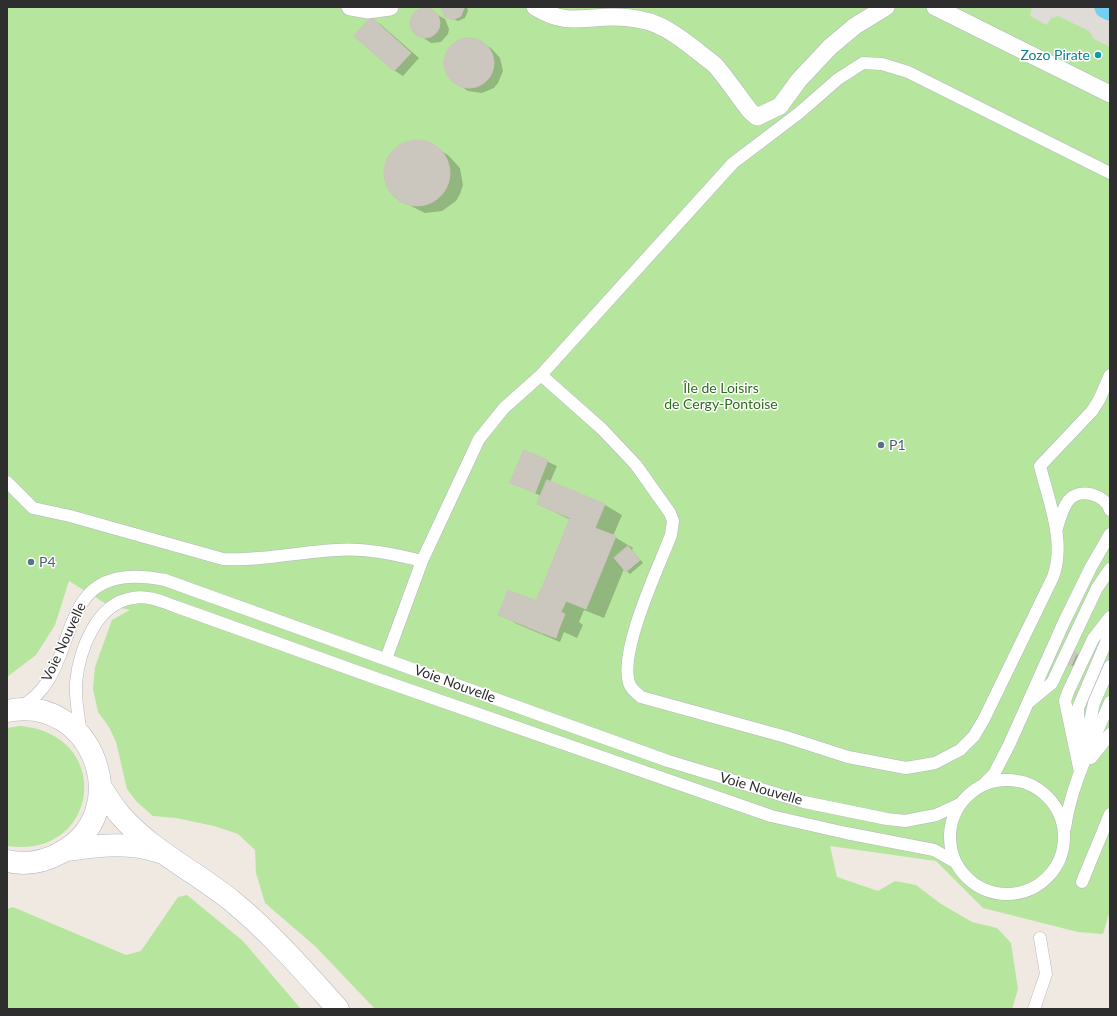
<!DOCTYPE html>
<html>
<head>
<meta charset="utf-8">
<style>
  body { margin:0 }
  #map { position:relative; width:1117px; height:1016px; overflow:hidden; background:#efe9e1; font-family:Lato,sans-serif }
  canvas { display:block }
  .frame { position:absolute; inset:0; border:8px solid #2e2e2e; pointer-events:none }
</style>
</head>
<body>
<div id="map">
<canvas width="1117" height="1016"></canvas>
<div class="frame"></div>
</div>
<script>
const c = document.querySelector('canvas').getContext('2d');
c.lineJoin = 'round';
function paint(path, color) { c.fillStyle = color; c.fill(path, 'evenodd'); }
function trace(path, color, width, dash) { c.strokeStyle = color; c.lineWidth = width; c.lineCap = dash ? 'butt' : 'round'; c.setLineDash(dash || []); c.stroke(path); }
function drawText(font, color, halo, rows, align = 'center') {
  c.font = font + ' Lato,sans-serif'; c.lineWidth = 3; c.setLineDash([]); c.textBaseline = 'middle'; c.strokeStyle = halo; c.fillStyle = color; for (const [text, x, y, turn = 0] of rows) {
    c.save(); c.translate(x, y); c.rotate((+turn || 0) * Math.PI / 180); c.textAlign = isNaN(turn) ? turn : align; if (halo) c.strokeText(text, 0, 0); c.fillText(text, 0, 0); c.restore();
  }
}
const green = new Path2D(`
  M 7,7 L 1110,7 L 1110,910 L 1103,934 L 1078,932 L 983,908 L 936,861 L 830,846 L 837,877 L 878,891 L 895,881 L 916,885 L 941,904 L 972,922 L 997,928 L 1011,943 L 1018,989 L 1012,1009 L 375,1009 L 316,947 L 265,903 L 256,873 L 255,850 L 238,834 L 214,826 L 176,818 L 153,816 L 137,802 L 127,789 L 116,742 L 109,727 L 98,712 L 93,689 L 95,667 L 112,620 L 130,610 L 108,605 L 69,581 L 55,625 L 36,655 L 7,677 Z
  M 20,726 C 115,734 100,860 7,846 L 7,728 Z
  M 187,895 L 243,941 L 301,1009 L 7,1009 L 7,909 L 13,907 L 126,955 L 141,951 L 178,897 Z`);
const plaza = new Path2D(`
  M 1032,7 L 1091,7 L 1101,12 L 1102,10 L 1108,13 L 1107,17 L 1110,19 L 1110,47 L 1094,39 L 1089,31 L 1058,16 L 1051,18 L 1047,25 L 1030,16 Z`);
const shadow = new Path2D(`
  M 442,7 L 467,7 L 468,11 L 465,18 L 458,21 L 446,16 Z
  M 427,9 L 445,19 L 449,29 L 448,34 L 441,42 L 431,43 L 413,31 L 411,21 L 417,12 Z
  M 371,18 L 380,24 L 419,58 L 403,76 L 395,71 L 356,36 Z
  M 469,38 L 491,48 L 500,58 L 503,71 L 498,83 L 494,88 L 482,93 L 468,91 L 459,85 L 449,77 L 444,64 L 445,58 L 451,46 L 463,39 Z
  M 418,141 L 427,143 L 448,155 L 460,168 L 463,185 L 460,194 L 456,201 L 442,211 L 425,213 L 409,205 L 395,197 L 386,182 L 385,174 L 389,157 L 401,145 Z
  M 524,451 L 557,466 L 550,482 L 605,505 L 622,515 L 613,536 L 633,548 L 632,550 L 643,563 L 630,574 L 624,569 L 604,618 L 584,610 L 579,622 L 583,625 L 577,638 L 564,632 L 560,642 L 517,624 L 500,614 L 537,602 L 571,520 L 538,504 L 541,496 L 511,482 Z
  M 1072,651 L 1080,656 L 1075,667 L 1066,663 Z`);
const canal = new Path2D(`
  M 1106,7 L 1110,9`);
const building = new Path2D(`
  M 441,7 L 464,7 L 464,8 L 461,16 L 453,20 L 445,17 Z
  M410 23a15 15 0 1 1 30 0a15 15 0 1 1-30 0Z
  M 371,17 L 411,53 L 394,71 L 354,36 Z
  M444 63a25 25 0 1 1 50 0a25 25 0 1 1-50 0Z
  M384 173a33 33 0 1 1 66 0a33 33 0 1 1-66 0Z
  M 524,450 L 548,460 L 535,493 L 510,483 Z
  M 547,480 L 605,504 L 595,528 L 616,536 L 586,609 L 566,601 L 561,612 L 565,614 L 559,629 L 546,623 L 542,633 L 498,615 L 508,590 L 542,603 L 546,592 L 541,590 L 570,518 L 537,504 Z
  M 628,546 L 640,560 L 626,572 L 614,558 Z
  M 541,590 L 546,592 L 542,603 L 536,601 Z
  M 546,623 L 559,629 L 556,638 L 542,633 Z
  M 1071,650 L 1077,653 L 1071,666 L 1065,663 Z`);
const service = new Path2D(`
  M 541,375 L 602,429 L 636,465 L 670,513 L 673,521 L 671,535 C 658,569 619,650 629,683 C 631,689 636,693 641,697 L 786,737 L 848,757 L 906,768 L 935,763 L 960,750 L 974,736 L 984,719 L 1053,577 C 1066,542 1049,502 1040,466 L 1092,411 L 1099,400 L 1110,375
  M 7,482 L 33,508 L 70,516 L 223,559 C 261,561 299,552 336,550 C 366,548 394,554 422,561
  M 1056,531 C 1059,522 1062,509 1068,501 C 1079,487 1105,494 1110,510
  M 386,659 L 422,561 L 479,439 L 504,408 L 541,375 L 733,163 L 799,113 L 838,79 L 863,63 L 882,64 L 908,72 L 1110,173
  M 1030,701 L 1052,683 L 1097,588 L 1110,569
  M 18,708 C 89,674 43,555 165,580 L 668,761 L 804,802 L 887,819 L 905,821 L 936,815 L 960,804
  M 81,735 C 79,718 75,701 76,683 C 79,651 96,603 133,598 C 148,595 163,602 177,607 L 378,679 L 771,816 L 846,833 L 934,850 L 955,862
  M 1079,741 L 1078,708 L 1110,633
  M 1084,749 L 1094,703 L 1110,666
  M 1091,758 L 1110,734
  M 1080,772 L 1065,701 L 1068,692 L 1093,639 L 1110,617
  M950 837a57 57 0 1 1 114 0a57 57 0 1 1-114 0Z
  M 984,784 L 994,774 L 1009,745 L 1064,622 L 1091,567 L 1110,534
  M 1065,828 C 1071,784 1093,742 1110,702
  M 1082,882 L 1110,814
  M 1034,1009 L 1046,974 L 1040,938`);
const pedestrian = new Path2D(`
  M 350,7 L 367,10 L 390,7
  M 535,7 C 567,26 579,17 614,17 C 651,17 668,28 696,50 C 702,55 709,60 715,65 C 728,80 738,96 750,111 L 757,117 L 780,106 L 799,80 L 830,47 L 855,26 L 886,7
  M 935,7 L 1110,94`);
const secondary = new Path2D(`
  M 7,711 C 93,693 137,813 60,853 C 44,862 25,865 7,861
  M 100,786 C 107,796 113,807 121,816 C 152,851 196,872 232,901 C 271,933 304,971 338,1009
  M 66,850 C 100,846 126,841 160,852`);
const markers = [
  [1098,55,4,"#0f9aa8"],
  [881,445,4,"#5c6f8a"],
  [31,562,4,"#5c6f8a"]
];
const cultureNames = [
  ["Zozo Pirate",1090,55]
];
const parkNames = [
  ["Île de Loisirs",721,388],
  ["de Cergy-Pontoise",721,404]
];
const serviceNames = [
  ["P1",889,445],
  ["P4",39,562]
];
const streetNames = [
  ["Voie Nouvelle",64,642,-65],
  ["Voie Nouvelle",455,684,20],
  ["Voie Nouvelle",761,789,16]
];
paint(green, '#b6e59e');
paint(plaza, '#dfdcd8');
paint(shadow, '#0003');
trace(canal, '#75cff0', 23);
paint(building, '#cbc7bf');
trace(building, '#cbc5ba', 1);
trace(service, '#b4b7c1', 13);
trace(pedestrian, '#b4b7c1', 18);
trace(secondary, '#b4b7c1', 23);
trace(service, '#fff', 12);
trace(pedestrian, '#fff', 17);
trace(secondary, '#fff', 22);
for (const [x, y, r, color] of markers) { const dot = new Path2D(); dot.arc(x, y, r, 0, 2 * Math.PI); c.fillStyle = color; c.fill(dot); trace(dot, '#fff', 1.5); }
drawText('14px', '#0d838f', '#fff', cultureNames, 'right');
drawText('14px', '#2c6e1b', '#fff', parkNames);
drawText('14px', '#4e5e75', '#fff', serviceNames, 'left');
drawText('14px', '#2e2e2e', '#fff', streetNames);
</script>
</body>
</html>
